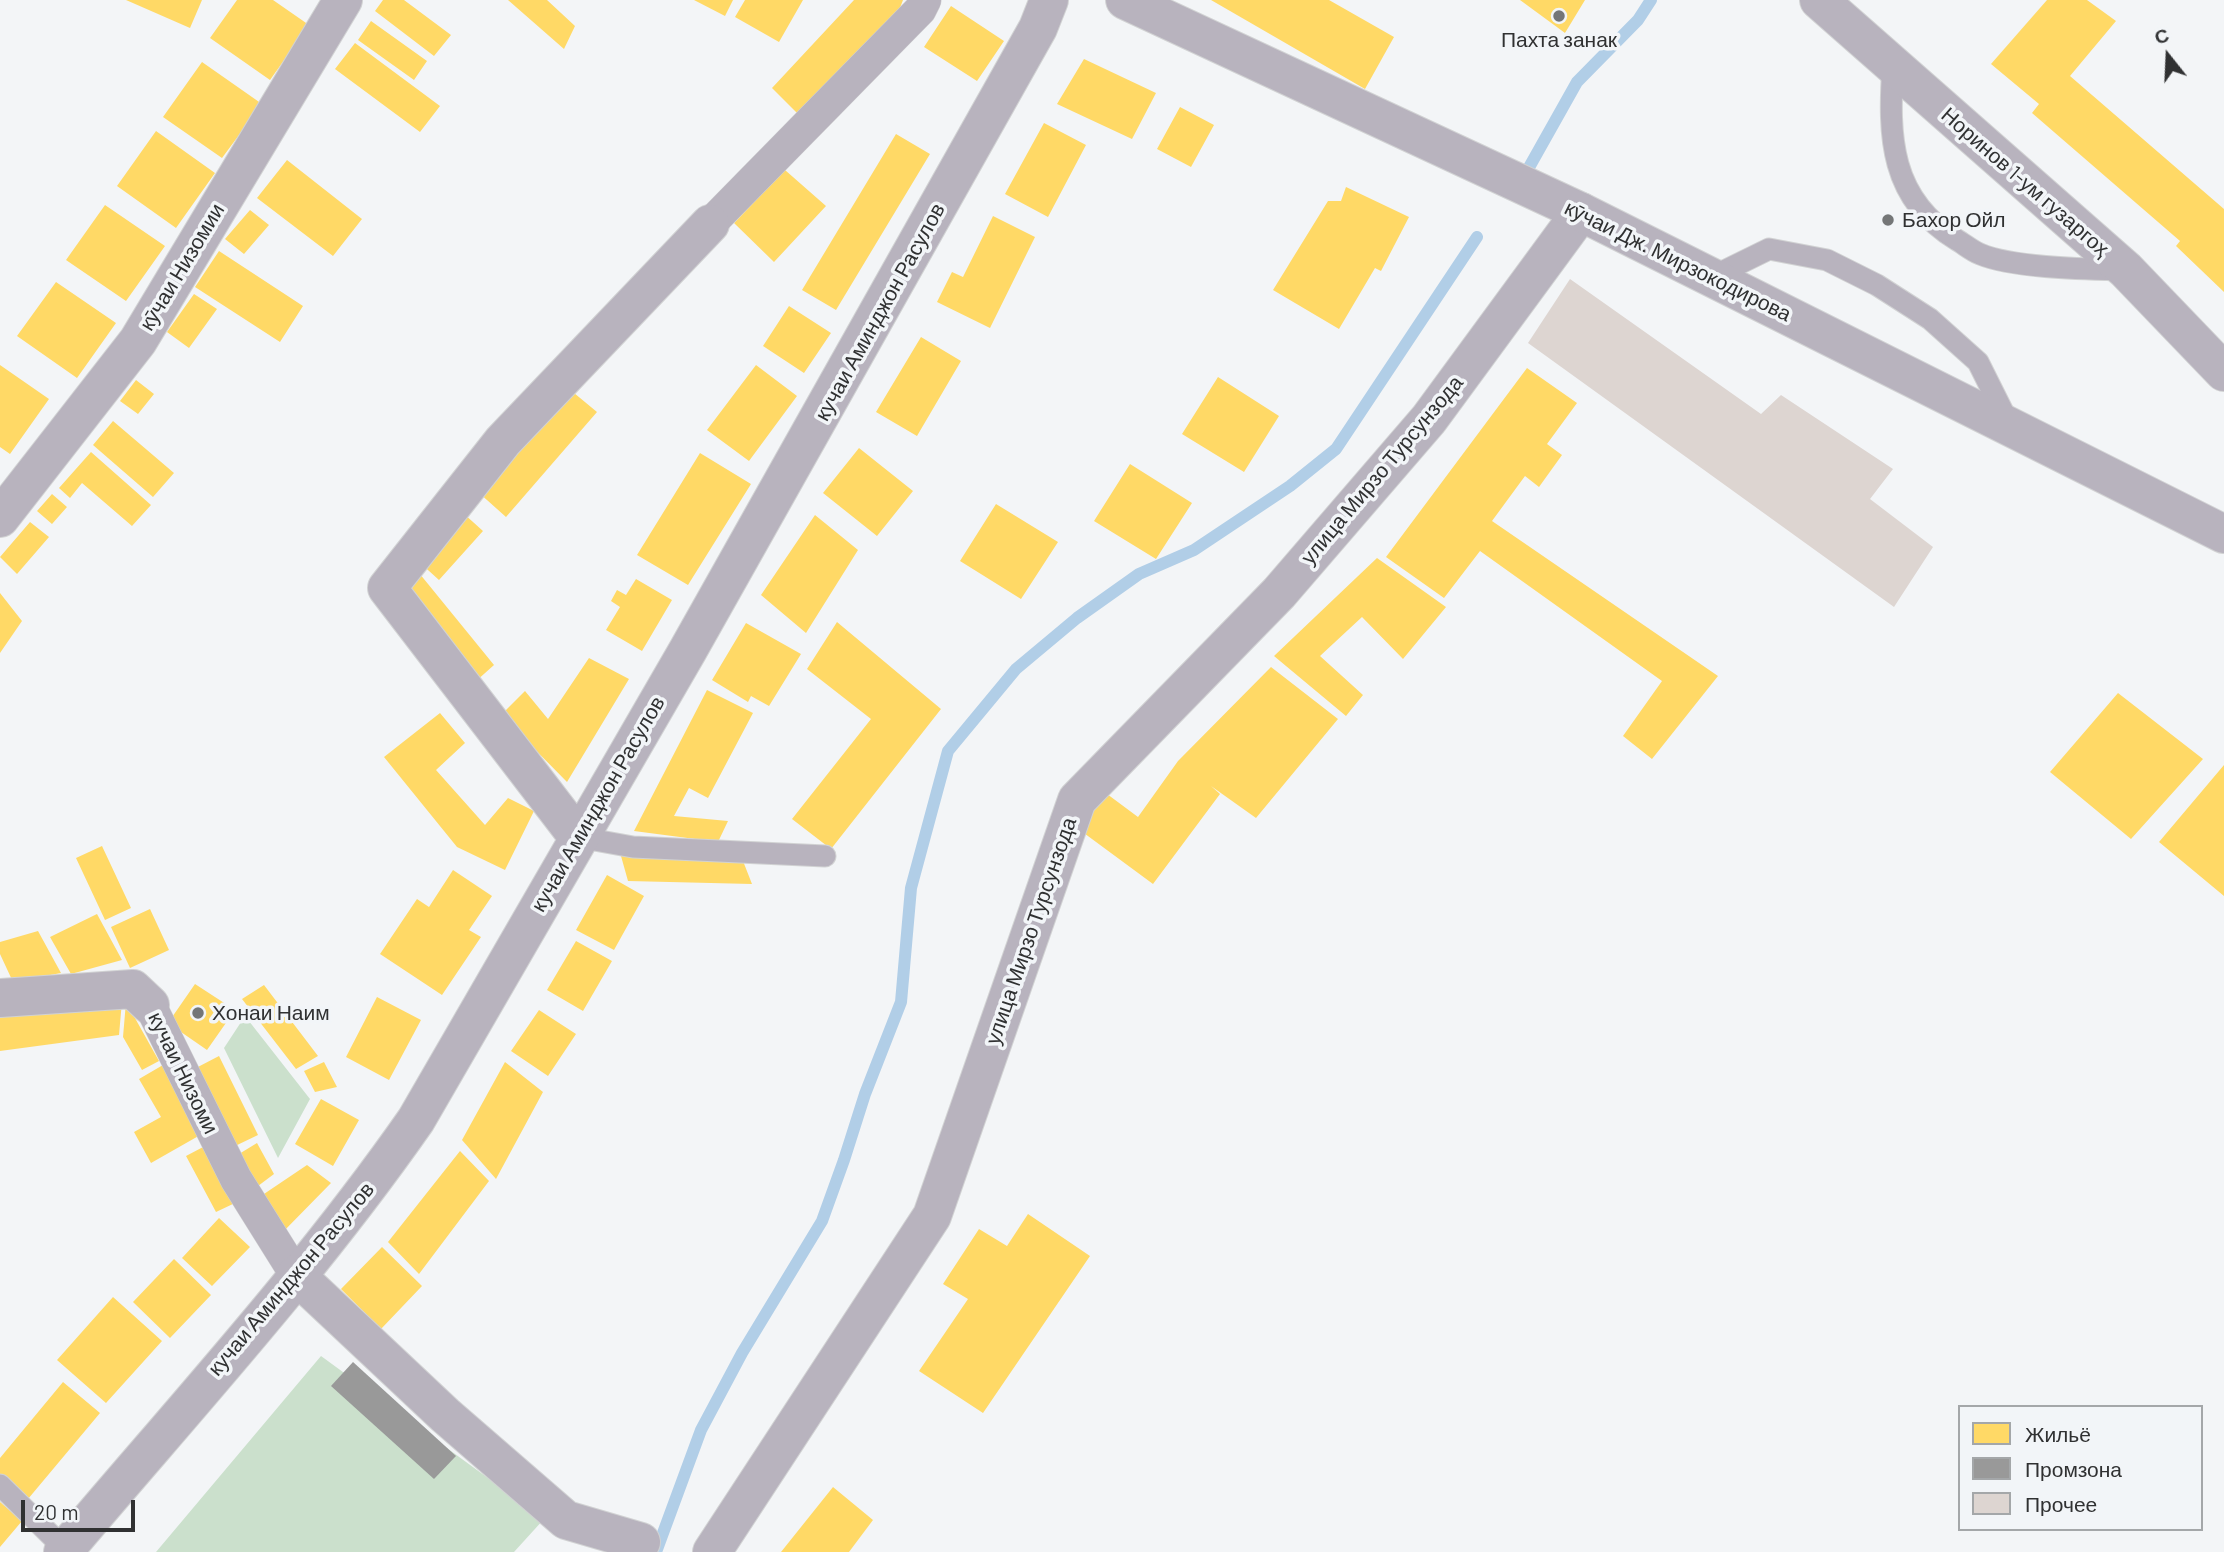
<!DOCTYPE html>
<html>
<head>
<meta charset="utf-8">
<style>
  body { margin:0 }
  #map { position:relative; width:2224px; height:1552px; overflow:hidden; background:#f3f5f7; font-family:Barlow,sans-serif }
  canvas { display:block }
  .legend { position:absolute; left:1958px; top:1405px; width:245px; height:126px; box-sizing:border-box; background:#f2f5f8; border:2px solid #a4a7a9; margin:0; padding:9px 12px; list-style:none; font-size:21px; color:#303132 }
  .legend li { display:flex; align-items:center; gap:14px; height:35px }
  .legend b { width:35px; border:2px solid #a4a7a9 }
  .north { position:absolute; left:2133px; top:21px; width:70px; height:70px; -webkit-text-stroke:5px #f2f5f8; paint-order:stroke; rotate:342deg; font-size:19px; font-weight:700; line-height:28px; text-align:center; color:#303132 }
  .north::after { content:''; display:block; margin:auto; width:24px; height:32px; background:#303132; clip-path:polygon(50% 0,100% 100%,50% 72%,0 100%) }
  .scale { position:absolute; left:21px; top:1500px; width:114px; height:32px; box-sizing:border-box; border:4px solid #303132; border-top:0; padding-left:9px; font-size:21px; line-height:24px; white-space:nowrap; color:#303132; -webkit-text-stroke:5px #f2f5f8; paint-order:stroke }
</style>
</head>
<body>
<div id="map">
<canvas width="2224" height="1552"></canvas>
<ul class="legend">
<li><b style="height:19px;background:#ffd966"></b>Жильё</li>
<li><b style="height:19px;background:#999"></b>Промзона</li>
<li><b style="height:19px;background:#ddd5d1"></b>Прочее</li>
</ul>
<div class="north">С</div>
<div class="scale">20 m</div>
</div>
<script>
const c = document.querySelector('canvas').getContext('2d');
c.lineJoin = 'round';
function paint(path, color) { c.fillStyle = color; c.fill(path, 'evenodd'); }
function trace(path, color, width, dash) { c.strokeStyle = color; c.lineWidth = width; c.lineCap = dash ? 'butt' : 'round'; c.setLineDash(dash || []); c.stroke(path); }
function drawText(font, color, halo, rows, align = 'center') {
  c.font = font + ' Barlow,sans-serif'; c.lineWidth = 7; c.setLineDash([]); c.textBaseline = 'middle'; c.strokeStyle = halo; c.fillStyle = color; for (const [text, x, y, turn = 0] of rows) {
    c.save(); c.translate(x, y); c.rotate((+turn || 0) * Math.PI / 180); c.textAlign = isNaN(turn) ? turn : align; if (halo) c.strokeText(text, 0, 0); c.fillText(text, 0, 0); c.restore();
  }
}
const forest = new Path2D(`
  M 245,1016 L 310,1099 L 278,1158 L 224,1048 Z
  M 321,1356 L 544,1519 L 514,1552 L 156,1552 Z`);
const homes = new Path2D(`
  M 126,0 L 202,0 L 190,28 Z
  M 237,0 L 273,0 L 309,25 L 270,80 L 210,38 Z
  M 383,0 L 404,0 L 451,35 L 434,56 L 375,11 Z
  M 508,0 L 547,0 L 575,26 L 564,49 Z
  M 694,0 L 733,0 L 725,16 Z
  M 745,0 L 803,0 L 779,42 L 735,17 Z
  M 854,0 L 903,0 L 895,21 L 800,116 L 772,88 Z
  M 1211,0 L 1329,0 L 1394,37 L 1365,89 Z
  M 1520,0 L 1585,0 L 1565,33 Z
  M 2047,0 L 2087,0 L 2116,21 L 2070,76 L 2224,209 L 2224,292 L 2176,246 L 2180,241 L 2032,113 L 2039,104 L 1991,64 Z
  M 951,6 L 1004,41 L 977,81 L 924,47 Z
  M 371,21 L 427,61 L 414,80 L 358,40 Z
  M 355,43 L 440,106 L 420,132 L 335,69 Z
  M 1084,59 L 1156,93 L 1132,139 L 1057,104 Z
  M 202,62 L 262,104 L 222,158 L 163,117 Z
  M 1180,107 L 1214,125 L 1191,167 L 1157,149 Z
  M 1044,123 L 1086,145 L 1048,217 L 1005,194 Z
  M 156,131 L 215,173 L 176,228 L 117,186 Z
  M 896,134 L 930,154 L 836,310 L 802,290 Z
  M 287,160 L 362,219 L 333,256 L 257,198 Z
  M 785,170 L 826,206 L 774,262 L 734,223 Z
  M 1346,187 L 1409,217 L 1381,271 L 1375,268 L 1339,329 L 1273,290 L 1328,201 L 1341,201 Z
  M 105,205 L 165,246 L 126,301 L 66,260 Z
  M 250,210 L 269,225 L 244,254 L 225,239 Z
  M 993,216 L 1035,237 L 990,328 L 937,302 L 952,272 L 963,277 Z
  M 219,251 L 303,306 L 280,342 L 195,287 Z
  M 56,282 L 116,323 L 77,378 L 17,336 Z
  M 194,294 L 217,309 L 189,348 L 167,332 Z
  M 789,306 L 831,333 L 804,373 L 763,346 Z
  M 921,337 L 961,361 L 917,436 L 876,412 Z
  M 0,365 L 49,399 L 10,454 L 0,447 Z
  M 756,365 L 797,396 L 749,461 L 707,430 Z
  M 1527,368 L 1577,403 L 1547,444 L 1562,455 L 1539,487 L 1525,476 L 1492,521 L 1718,676 L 1652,759 L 1623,736 L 1662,681 L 1480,551 L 1444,598 L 1386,557 Z
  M 1218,377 L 1279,416 L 1244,472 L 1182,434 Z
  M 136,380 L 154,394 L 138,414 L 120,401 Z
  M 568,388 L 597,412 L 506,517 L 478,492 Z
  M 113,421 L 174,473 L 153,497 L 93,445 Z
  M 859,448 L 913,491 L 877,536 L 823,493 Z
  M 91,452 L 151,505 L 132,526 L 82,483 L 70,498 L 59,488 Z
  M 700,453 L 751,484 L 688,585 L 637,555 Z
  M 1130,464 L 1192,503 L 1156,559 L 1094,521 Z
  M 52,494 L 67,507 L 52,524 L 37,511 Z
  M 996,504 L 1058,542 L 1021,599 L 960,561 Z
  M 463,513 L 483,531 L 439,580 L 418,561 Z
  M 815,515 L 858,550 L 806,633 L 761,595 Z
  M 30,522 L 49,537 L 17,574 L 0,557 Z
  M 1377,558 L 1446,607 L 1403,659 L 1362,617 L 1320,656 L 1363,695 L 1346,716 L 1274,656 Z
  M 415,568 L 494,665 L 475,682 L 398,591 Z
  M 636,579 L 672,600 L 642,651 L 606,630 L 620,607 L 611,601 L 617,590 L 626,595 Z
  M 0,593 L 22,621 L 0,653 Z
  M 837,622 L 941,709 L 831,849 L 792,819 L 871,719 L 807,669 Z
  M 746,623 L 801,654 L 769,706 L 751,696 L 748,702 L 712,680 Z
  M 589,658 L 629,679 L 567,782 L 501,715 L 525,691 L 548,719 Z
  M 1271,667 L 1338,719 L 1256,818 L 1211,786 L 1220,794 L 1153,884 L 1073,825 L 1103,791 L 1138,817 L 1178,761 Z
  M 707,690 L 753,713 L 708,798 L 689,788 L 674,816 L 728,821 L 718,842 L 634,831 Z
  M 2118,693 L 2203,759 L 2131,839 L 2050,772 Z
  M 440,713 L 465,743 L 436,770 L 485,825 L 508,798 L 534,811 L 505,870 L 457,847 L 384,757 Z
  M 2224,765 L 2224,896 L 2159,842 Z
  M 102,846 L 131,908 L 105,920 L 76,858 Z
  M 621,856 L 743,861 L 752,884 L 628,881 Z
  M 453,870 L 492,896 L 469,930 L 481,937 L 442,995 L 380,954 L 417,899 L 429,907 Z
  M 607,875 L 644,896 L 614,950 L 576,930 Z
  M 150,909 L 169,950 L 130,968 L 111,927 Z
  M 97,914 L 122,960 L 71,974 L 50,937 Z
  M 38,931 L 61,973 L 13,982 L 0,954 L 0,942 Z
  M 576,941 L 612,961 L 583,1011 L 547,990 Z
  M 195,984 L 235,1010 L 207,1050 L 168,1023 Z
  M 264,985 L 318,1056 L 296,1069 L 242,999 Z
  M 377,997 L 421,1020 L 389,1080 L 346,1057 Z
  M 122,1001 L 119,1035 L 0,1051 L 0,1016 Z
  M 126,1002 L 159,1061 L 142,1070 L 123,1037 Z
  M 539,1010 L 576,1034 L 548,1076 L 511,1051 Z
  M 219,1056 L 258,1135 L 233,1147 L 194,1069 Z
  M 324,1062 L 337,1087 L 315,1092 L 304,1071 Z
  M 505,1062 L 543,1092 L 496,1179 L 462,1140 Z
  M 163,1065 L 202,1134 L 151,1163 L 134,1132 L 161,1117 L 139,1079 Z
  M 321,1099 L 359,1120 L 333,1166 L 295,1144 Z
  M 257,1143 L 274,1174 L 254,1189 L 239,1154 Z
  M 205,1146 L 235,1203 L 216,1212 L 186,1156 Z
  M 460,1151 L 489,1181 L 419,1274 L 388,1242 Z
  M 307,1165 L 331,1183 L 281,1234 L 258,1198 Z
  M 1028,1214 L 1090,1256 L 983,1413 L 919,1371 L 968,1299 L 943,1284 L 979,1229 L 1007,1246 Z
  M 219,1218 L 250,1247 L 212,1286 L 182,1258 Z
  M 382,1247 L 422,1286 L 381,1329 L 341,1289 Z
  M 174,1259 L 211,1295 L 170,1338 L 133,1302 Z
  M 113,1297 L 162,1341 L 106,1403 L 57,1360 Z
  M 63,1382 L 100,1413 L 28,1499 L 0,1475 L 0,1458 Z
  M 833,1487 L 873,1520 L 849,1552 L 781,1552 Z
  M 0,1502 L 22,1521 L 0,1547 Z`);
const industry = new Path2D(`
  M 353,1362 L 456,1456 L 434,1479 L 331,1386 Z`);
const stream = new Path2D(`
  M 1527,171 L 1577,82 L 1638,20 L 1651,0
  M 656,1552 L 701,1430 L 742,1353 L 822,1221 L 844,1160 L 865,1094 L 901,1002 L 911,888 L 948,751 L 1016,669 L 1077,618 L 1139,574 L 1194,550 L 1290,486 L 1336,449 L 1477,237`);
const building = new Path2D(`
  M 1570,279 L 1761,414 L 1781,395 L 1893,469 L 1870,499 L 1933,547 L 1894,607 L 1528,343 Z`);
const service = new Path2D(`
  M 1893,65 C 1888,137 1890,199 1957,240 C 1964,244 1972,251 1980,254 C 2013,268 2086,269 2124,270
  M 1712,277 L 1769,249 L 1827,260 L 1877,285 L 1930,319 L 1978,362 L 2008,422
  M 578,837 L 633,847 L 825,856
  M 0,1485 L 65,1549`);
const pedestrian = new Path2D(`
  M 710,224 L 920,10 L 925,0
  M 150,1005 L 236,1179 L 296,1275`);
const minor = new Path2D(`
  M 0,518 L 138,341 L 343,0
  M 578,837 L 387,588 L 503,441 L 710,224
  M 0,998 L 133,989 L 150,1005
  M 296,1275 L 445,1415 L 566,1520 L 641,1542
  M 63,1552 C 183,1410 310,1272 416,1120 L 688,650 L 1038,28 L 1049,0
  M 712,1552 L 932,1216 L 1077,800 L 1279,593 L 1429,419 L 1581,212`);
const tertiary = new Path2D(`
  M 1125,0 L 1581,212 L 2224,534
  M 1819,0 L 2126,270 L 2224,372`);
const markers = [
  [1559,16,7,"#747677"],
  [1888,220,7,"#747677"],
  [198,1013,7,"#747677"]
];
const poiNames = [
  ["Пахта занак",1559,40,"center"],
  ["Бахор Ойл",1902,220],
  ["Хонаи Наим",212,1013]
];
const streetNames = [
  ["Норинов 1-ум гузаргоҳ",2025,182,41],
  ["кӯчаи Дж. Мирзокодирова",1678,261,26],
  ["кӯчаи Низомии",182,267,-59],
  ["кучаи Аминджон Расулов",880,312,-61],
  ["улица Мирзо Турсунзода",1382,470,-50],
  ["кучаи Аминджон Расулов",598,804,-60],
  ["улица Мирзо Турсунзода",1031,931,-71],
  ["кучаи Низоми",183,1073,64],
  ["кучаи Аминджон Расулов",291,1279,-50]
];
paint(forest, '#cbe0cc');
paint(homes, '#ffd966');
paint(industry, '#999');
trace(stream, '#b1cee7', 12);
paint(building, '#ddd5d1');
trace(service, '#d1d2d3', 23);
trace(pedestrian, '#d1d2d3', 33);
trace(minor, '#d1d2d3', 40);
trace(tertiary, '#d1d2d3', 40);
trace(service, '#b8b3be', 21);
trace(pedestrian, '#b8b3be', 32);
trace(minor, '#b8b3be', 38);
trace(tertiary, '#b8b3be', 38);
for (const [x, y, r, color] of markers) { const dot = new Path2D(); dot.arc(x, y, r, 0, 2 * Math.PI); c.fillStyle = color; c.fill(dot); trace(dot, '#f2f5f8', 2.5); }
drawText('21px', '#303132', '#f2f5f8', poiNames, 'left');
drawText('21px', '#303132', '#f2f5f8', streetNames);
</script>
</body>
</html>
